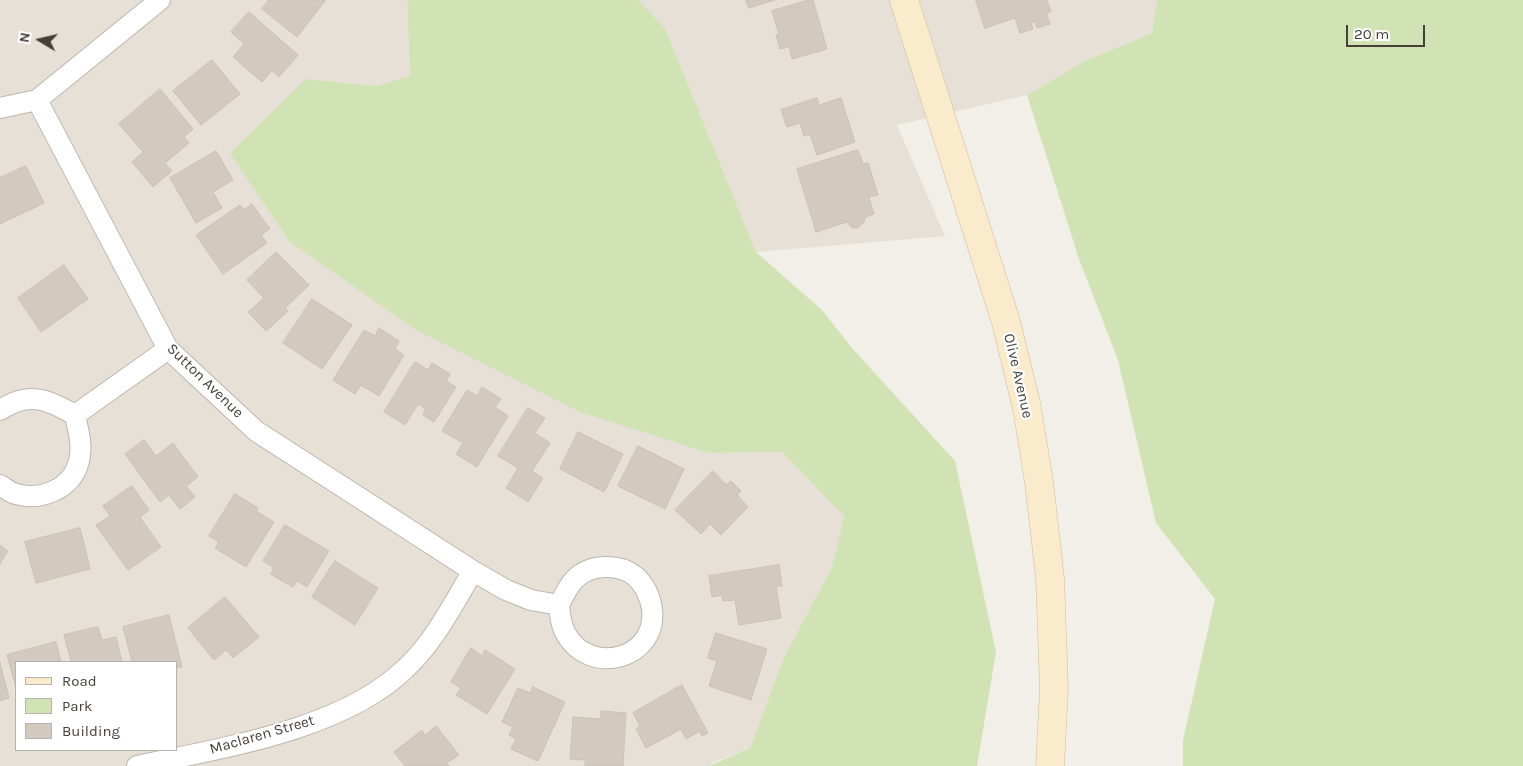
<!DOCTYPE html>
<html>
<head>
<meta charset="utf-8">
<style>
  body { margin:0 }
  #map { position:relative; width:1523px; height:766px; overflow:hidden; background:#f2efe8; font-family:Karla,sans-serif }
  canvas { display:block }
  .legend { position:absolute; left:15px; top:661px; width:162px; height:90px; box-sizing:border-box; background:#fff; border:1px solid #b5b2af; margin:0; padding:6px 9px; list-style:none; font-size:15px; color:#453f37 }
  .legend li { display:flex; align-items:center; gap:10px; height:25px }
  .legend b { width:25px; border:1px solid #b5b2af }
  .north { position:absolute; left:15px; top:15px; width:50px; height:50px; -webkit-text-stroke:4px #fff; paint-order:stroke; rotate:279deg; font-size:14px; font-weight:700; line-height:20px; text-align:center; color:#453f37 }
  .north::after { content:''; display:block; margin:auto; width:18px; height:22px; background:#453f37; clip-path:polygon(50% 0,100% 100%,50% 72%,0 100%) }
  .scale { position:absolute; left:1346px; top:25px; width:79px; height:22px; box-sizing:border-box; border:2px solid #453f37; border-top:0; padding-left:6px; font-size:15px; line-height:18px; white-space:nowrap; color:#453f37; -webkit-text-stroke:4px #fff; paint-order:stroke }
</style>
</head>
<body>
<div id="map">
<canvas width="1523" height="766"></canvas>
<ul class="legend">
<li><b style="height:6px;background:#f9ebcb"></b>Road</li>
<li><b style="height:14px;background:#d1e3b5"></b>Park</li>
<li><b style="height:14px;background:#d3cabf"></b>Building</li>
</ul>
<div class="north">N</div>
<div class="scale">20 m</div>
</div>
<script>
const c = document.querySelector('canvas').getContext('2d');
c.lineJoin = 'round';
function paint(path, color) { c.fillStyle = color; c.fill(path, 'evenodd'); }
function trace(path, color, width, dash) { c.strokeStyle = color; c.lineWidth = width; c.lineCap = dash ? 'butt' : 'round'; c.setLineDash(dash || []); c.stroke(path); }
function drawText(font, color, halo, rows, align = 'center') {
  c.font = font + ' Karla,sans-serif'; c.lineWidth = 4.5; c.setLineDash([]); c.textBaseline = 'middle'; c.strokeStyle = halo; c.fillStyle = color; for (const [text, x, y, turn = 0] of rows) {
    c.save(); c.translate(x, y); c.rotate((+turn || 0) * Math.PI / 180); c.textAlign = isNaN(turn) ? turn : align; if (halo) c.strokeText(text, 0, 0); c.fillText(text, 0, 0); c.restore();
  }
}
const residential = new Path2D(`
  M 0,0 L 409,0 L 407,5 L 410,76 L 376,86 L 306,79 L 709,453 L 782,451 L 844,516 L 832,567 L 784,657 L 750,748 L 712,763 L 709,766 L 0,766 ZM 16,662 L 176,662 L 176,750 L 16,750 Z
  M 638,0 L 1157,0 L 1152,33 L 1085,61 L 1027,95 L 897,125 L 945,236 L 756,252 L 665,28 Z`);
const green = new Path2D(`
  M 409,0 L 638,0 L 665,28 L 756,252 L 822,310 L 852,348 L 955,461 L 996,652 L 977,766 L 709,766 L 750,748 L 784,657 L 832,567 L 844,516 L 782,452 L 709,453 L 580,412 L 416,330 L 289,241 L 230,153 L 306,79 L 376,86 L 410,76 L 407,5 Z
  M 1157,0 L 1523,0 L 1523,766 L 1183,766 L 1183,740 L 1215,599 L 1156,523 L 1118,360 L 1079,259 L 1027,95 L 1085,61 L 1152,33 Z`);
const building = new Path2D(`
  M 269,0 L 324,0 L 325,1 L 297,37 L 262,9 Z
  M 746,0 L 775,0 L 749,8 Z
  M 809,0 L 813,0 L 827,49 L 792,59 L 789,47 L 780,49 L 776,35 L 779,34 L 772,11 Z
  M 976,0 L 1047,0 L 1051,12 L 1046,13 L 1050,24 L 1037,28 L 1035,21 L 1031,23 L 1033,29 L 1020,33 L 1015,18 L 985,28 Z
  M 249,12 L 298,55 L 279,77 L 272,71 L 262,82 L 233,57 L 244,44 L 231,32 Z
  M 212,60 L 240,94 L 201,125 L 173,91 Z
  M 160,89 L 193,129 L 184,137 L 189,143 L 165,163 L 172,171 L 153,187 L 132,162 L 143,152 L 119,124 Z
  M 817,98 L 819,105 L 841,98 L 855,142 L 817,155 L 810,134 L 804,136 L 800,123 L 787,127 L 781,110 Z
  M 858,150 L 863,164 L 868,163 L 878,195 L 869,197 L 874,214 L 865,217 L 864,222 L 858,228 L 852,228 L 847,222 L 816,232 L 797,169 Z
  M 216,151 L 233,180 L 213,192 L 222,208 L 196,223 L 170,178 Z
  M 26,166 L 44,203 L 0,224 L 0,178 Z
  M 252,204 L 270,229 L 261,235 L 267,243 L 223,274 L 196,235 L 240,205 L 244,210 Z
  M 276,252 L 309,285 L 285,308 L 288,311 L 266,331 L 248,312 L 264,298 L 247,280 Z
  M 64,265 L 88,299 L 41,332 L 18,298 Z
  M 312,299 L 352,325 L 322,369 L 283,343 Z
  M 379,328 L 399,341 L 395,349 L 404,355 L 379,396 L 361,385 L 355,394 L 333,380 L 364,330 L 375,336 Z
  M 415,362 L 428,370 L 432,363 L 450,374 L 446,381 L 456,387 L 434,422 L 423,415 L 426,409 L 418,404 L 405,425 L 384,412 Z
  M 482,387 L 501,399 L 495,407 L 508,416 L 477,467 L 456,454 L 463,443 L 442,431 L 467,390 L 477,396 Z
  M 528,408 L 545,418 L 535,433 L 550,443 L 532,471 L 543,478 L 528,502 L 506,488 L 518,468 L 498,456 Z
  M 578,432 L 623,454 L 604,492 L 560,469 Z
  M 144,440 L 156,456 L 173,443 L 198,477 L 186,486 L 195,497 L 180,509 L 169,495 L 160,502 L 125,454 Z
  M 638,446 L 684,469 L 665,509 L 618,486 Z
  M 713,471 L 726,485 L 731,481 L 741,491 L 737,495 L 748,507 L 721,535 L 710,524 L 701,534 L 675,510 Z
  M 132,486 L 149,510 L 140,517 L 161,547 L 128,570 L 96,525 L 110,516 L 103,506 Z
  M 235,494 L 258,508 L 256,511 L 274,522 L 246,567 L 215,548 L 219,542 L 209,536 Z
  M 285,525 L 329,551 L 307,587 L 297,581 L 293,587 L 285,583 L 271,574 L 274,568 L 263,561 Z
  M 80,528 L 90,569 L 36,583 L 25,542 Z
  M 0,545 L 8,551 L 0,564 Z
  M 335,561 L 378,588 L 355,625 L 312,597 Z
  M 779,565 L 782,586 L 776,586 L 781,618 L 739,625 L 735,600 L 723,601 L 722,595 L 712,597 L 709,576 Z
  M 225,597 L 259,637 L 233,658 L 226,650 L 214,660 L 188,628 Z
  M 169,615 L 182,667 L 176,668 L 176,662 L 132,662 L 123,627 Z
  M 98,627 L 102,640 L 116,637 L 122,662 L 71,662 L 64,635 Z
  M 716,633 L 767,649 L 751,700 L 709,686 L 717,661 L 708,658 Z
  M 56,642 L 61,662 L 16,662 L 16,688 L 7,655 Z
  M 471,648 L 482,656 L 485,650 L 515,669 L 487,714 L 456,695 L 461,688 L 451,682 Z
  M 0,663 L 9,698 L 0,701 Z
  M 682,685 L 708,733 L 702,736 L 700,731 L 686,739 L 681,729 L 646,748 L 636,729 L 640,726 L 633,713 Z
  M 533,687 L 565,702 L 538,761 L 511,749 L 516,739 L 509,735 L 513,727 L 502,722 L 518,688 L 530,693 Z
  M 601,711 L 626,713 L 623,766 L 585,766 L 585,760 L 570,759 L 573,717 L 601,719 Z
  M 436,726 L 459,755 L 447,763 L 449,766 L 405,766 L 394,752 L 422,730 L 425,735 Z`);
const street = new Path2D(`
  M 37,100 L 168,349 L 256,431 L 473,571 L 506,590 L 531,600 L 559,605 C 560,615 561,626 566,634 C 590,677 658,659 652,609 C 650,596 645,585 635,576 C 619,563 590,564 575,579 C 568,586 564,595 559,605
  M 0,108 L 37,100 L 160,0
  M 0,410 C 29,391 47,399 75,415 C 78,430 83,445 79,461 C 72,490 39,502 13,493 C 8,491 4,487 0,485
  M 75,415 L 168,349
  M 137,766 C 221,748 343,730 406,668 C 435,641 453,604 473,571`);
const secondary = new Path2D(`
  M 904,0 L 1006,322 L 1027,408 L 1039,482 L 1050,578 L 1054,689 L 1050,766`);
const streetNames = [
  ["Olive Avenue",1018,376,77],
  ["Sutton Avenue",205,381,44],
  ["Maclaren Street",262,735,-16]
];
paint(residential, '#e6e0d7');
paint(green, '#d1e3b5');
paint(building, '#d3cabf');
trace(building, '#cdc1b3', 1);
trace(street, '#bdb6ac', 22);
trace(secondary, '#cebe9c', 29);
trace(street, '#fff', 20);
trace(secondary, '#f9ebcb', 28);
drawText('15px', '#453f37', '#fff', streetNames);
</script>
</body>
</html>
